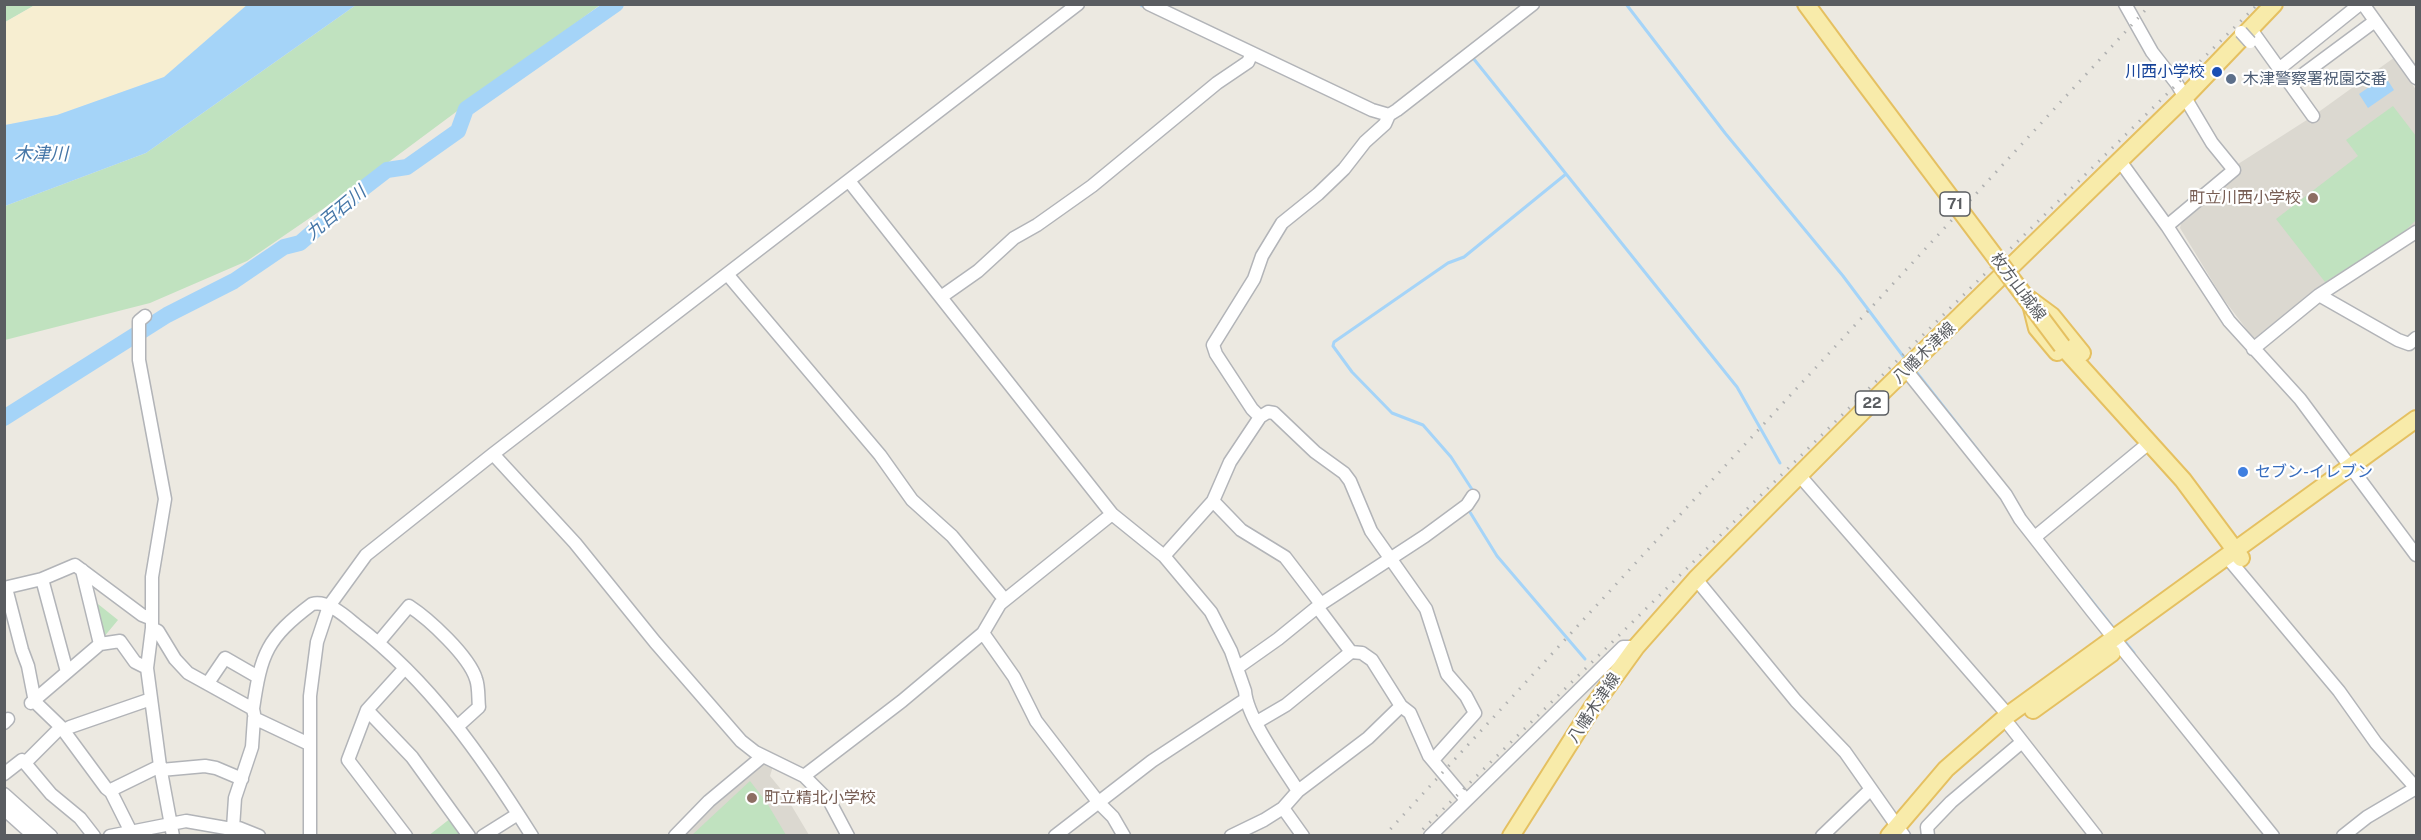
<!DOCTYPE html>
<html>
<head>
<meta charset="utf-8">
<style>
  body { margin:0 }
  #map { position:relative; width:2421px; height:840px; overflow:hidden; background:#ece9e1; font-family:"Public Sans",sans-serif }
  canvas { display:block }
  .frame { position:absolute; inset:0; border:6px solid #5a5d61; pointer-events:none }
</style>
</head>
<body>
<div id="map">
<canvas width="2421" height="840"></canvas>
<div class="frame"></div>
</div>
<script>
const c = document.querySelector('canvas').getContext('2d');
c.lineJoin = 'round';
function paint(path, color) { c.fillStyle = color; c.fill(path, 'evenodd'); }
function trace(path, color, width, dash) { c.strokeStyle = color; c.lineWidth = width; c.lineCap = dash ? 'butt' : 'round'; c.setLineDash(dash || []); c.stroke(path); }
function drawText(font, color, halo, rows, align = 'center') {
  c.font = font + ' "Public Sans","Noto Sans JP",sans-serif'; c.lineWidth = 4.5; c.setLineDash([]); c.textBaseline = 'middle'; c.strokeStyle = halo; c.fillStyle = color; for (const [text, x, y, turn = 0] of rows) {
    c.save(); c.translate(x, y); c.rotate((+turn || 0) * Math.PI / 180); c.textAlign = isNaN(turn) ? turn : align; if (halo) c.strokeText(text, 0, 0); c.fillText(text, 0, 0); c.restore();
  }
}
const education = new Path2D(`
  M 2395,57 L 2416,90 L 2416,229 L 2325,289 L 2316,288 L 2257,339 L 2254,339 L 2222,297 L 2180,228 L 2181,224 L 2239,173 L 2235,166 L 2313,116 Z
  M 762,760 L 773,766 L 770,776 L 784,793 L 809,835 L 678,836 Z`);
const green = new Path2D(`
  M 5,4 L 35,5 L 5,22 Z
  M 356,5 L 600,5 L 355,187 L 247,261 L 150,303 L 5,340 L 5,206 L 146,153 Z
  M 2393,106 L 2416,136 L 2416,220 L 2403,233 L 2325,282 L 2276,219 L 2358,156 L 2346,140 Z
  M 93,600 L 118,620 L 103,638 Z
  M 750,781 L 767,803 L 786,835 L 692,835 Z
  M 451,818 L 464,836 L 428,836 Z`);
const sand = new Path2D(`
  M 35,5 L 248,5 L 164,77 L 57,115 L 5,125 L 4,23 Z`);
const water = new Path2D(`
  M 248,4 L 356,5 L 146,153 L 5,206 L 5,125 L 57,115 L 164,77 Z
  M 2385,76 L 2394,90 L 2368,108 L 2359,94 Z`);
const stream = new Path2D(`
  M 1139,4 L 1146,8
  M 1626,4 L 1725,133 L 1843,276 L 1906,360
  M 1473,58 L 1737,387 L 1780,463
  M 1914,369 L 1980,453
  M 1475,494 L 1451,457 L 1423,425 L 1392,413 L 1352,372 L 1333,346 L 1334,342 L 1448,263 L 1464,257 L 1566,174
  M 1468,509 L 1497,556 L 1585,659
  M 2076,581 L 2115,630
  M 2123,639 L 2134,653
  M 2218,759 L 2239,784`);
const river = new Path2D(`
  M 4,418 L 167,315 L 234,281 L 284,247 L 300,243 L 365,187 L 387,170 L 407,167 L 458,131 L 466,109 L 616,4`);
const minor = new Path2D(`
  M 1149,4 L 1372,110 L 1389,115
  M 2125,4 L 2152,52 L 2177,84 L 2212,143 L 2234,170 L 2167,226
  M 2363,4 L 2416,78
  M 2250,28 L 2313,116
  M 2279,69 L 2360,4
  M 2290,84 L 2375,21
  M 2120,161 L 2167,226 L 2229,321 L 2300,399 L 2416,555
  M 849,181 L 1112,514
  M 727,274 L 880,455 L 912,500 L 952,536 L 1005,600
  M 2319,295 L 2398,340 L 2409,344 L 2416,338
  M 941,297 L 978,271 L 1014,238 L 1037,225 L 1092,186 L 1217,83 L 1248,62 L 1252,53
  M 145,316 L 139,321 L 139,360 L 165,499 L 152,577 L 152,628 L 147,668 L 160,766 L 173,836
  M 2253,349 L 2319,295 L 2416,232
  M 1906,370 L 2006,495 L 2020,519 L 2092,611 L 2273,836
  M 1260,417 L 1268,412 L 1274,413 L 1315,452 L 1344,473 L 1350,481 L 1371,531 L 1426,609 L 1447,674 L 1466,696 L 1475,713 L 1433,760
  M 493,454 L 575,543 L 655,642 L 741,741 L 755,752 L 804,776
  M 1800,476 L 2008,715
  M 1213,501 L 1241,530 L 1285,557 L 1321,604
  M 2035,537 L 2144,447
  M 1164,556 L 1211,612 L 1231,651 L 1245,691 C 1247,718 1283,767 1298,791 L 1283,808 L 1303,836
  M 2226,556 L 2339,691 L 2376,743 L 2416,788 L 2367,817 L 2343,836
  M 82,570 L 100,644 L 120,641 L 135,662 L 147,668
  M 42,579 L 8,587 L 7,592 L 22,650 L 28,666 L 35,702 L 61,727 L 106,788 L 111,792 L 130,830
  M 1696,579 L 1796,701 L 1845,752 L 1904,836
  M 152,628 L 158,631 L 175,659 L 188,673 L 253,709 L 254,714
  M 983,633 L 1014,677 L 1036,721 L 1099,803 L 1113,817 L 1124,836
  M 378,643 L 409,606 C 429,619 469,656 476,679 C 479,687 478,699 479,707 L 458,726
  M 405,668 L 367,710 L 348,760 L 406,836
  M 1237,668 L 1278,639 L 1321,604 L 1425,536 L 1467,505 L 1473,496
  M 67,672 L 42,579 L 75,565 L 142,615 L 152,619
  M 208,683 L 225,658 L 258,677
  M 31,703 L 100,644
  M 1401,706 L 1410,713 L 1429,756 L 1466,800
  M 253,709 C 261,653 267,638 312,604 C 328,600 345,616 356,625 C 431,682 483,758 532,836
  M 367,710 L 412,757 L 469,836
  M 1257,722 L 1286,705 L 1351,652
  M 4,723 L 8,719
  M 2010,726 L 2096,836
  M 61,727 L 25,763 L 51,794 L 80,818 L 94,836
  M 63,731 L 70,727 L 151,699
  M 161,770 L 205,766 L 216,768 L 242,779
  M 4,774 L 22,760 L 25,763
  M 1298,791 L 1368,738 L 1401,706 L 1372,660 L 1362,653 L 1351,652 L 1318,608
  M 111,792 L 113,789 L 160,766
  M 4,794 L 51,836
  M 4,809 L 34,836
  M 233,828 L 235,798 L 252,747 L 254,718 L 309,744
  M 110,836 L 186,821 L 226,828 L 239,828 L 259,836
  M 310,836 L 310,696 L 317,642 L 329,606 L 366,555 L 493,454 L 1078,4
  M 483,836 L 518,814
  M 675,836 L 709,801 L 763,756
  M 848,836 L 830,802 L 804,776 L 902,701 L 983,633 L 1000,604 L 1112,514 L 1164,556 L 1213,501 L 1230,462 L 1260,417 L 1252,409 L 1216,354 L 1213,345 L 1254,279 L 1262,256 L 1282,223 L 1318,194 L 1344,169 L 1365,142 L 1385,124 L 1389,115 L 1397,110 L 1533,4
  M 1055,836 L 1152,761 L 1246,699
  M 1231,836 L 1264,820 L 1283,808
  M 1430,836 L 1623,647 L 1636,647
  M 1822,836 L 1871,789
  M 1928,836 L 1927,827 L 1951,802 L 2022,742`);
const major = new Path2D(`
  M 1806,4 L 1848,61
  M 2029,299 L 2052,316 L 2082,353
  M 2031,304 L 2037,328 L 2057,352
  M 2062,346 L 2183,480 L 2241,558
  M 2033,710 L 2112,653
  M 1511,836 L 1592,708 L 1636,647 L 1696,579 L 1871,403 L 2185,97 L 2274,4
  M 1889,836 L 1946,769 L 2008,715 L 2416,419`);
const rail = new Path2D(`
  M 1384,836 L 2151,4
  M 1416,836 L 2258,4`);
const minorBridge = new Path2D(`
  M 2241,32 L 2250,42`);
const majorBridge = new Path2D(`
  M 1848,61 L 2062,346`);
const markers = [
  [2217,72,6,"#1a4fb4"],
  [2231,79,6,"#5c6f8a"],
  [2313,198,6,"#8d6e63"],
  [2243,472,6,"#3f7fe0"],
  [752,798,6,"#8d6e63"]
];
const shields = [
  [1955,204,30],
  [1872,403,33]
];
const shieldNames = [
  ["71",1955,204],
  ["22",1872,403]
];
const transitNames = [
  ["川西小学校",2205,72]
];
const serviceNames = [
  ["木津警察署祝園交番",2243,79]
];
const educationNames = [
  ["町立川西小学校",2301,198],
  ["町立精北小学校",764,798,"left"]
];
const streetNames = [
  ["枚方山城線",2018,287,53],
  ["八幡木津線",1924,353,-44],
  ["八幡木津線",1594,708,-56]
];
const shopNames = [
  ["セブン-イレブン",2255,472]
];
const waterNames = [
  ["木津川",41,154],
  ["九百石川",336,213,-40]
];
paint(education, '#dbd8d0');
paint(green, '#c0e2bf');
paint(sand, '#f7eed1');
paint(water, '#a5d4f8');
trace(stream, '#a5d4f8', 3);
trace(river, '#a5d4f8', 16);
trace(minor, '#b2b4b8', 15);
trace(major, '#e5c061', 20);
trace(minor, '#fff', 12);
trace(major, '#f8ebaa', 16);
trace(rail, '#b0b1b1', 3, [1.5, 8]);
trace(minorBridge, '#b2b4b8', 15, []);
trace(majorBridge, '#e5c061', 20, []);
trace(minorBridge, '#fff', 12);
trace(majorBridge, '#f8ebaa', 16);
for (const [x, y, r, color] of markers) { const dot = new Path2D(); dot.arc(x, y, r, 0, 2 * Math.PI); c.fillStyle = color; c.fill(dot); trace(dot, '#fff', 2); }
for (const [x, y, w] of shields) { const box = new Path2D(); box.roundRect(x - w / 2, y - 12, w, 24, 4.5); c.fillStyle = '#fff'; c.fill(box); trace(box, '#5a5d61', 1.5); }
drawText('bold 15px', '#5a5d61', null, shieldNames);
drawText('16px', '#164399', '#fff', transitNames, 'right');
drawText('16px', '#4e5e75', '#fff', serviceNames, 'left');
drawText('16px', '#785e54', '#fff', educationNames, 'right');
drawText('16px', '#5a5d61', '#fff', streetNames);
drawText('16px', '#366cbe', '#fff', shopNames, 'left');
drawText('italic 18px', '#4576a7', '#fff', waterNames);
</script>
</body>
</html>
